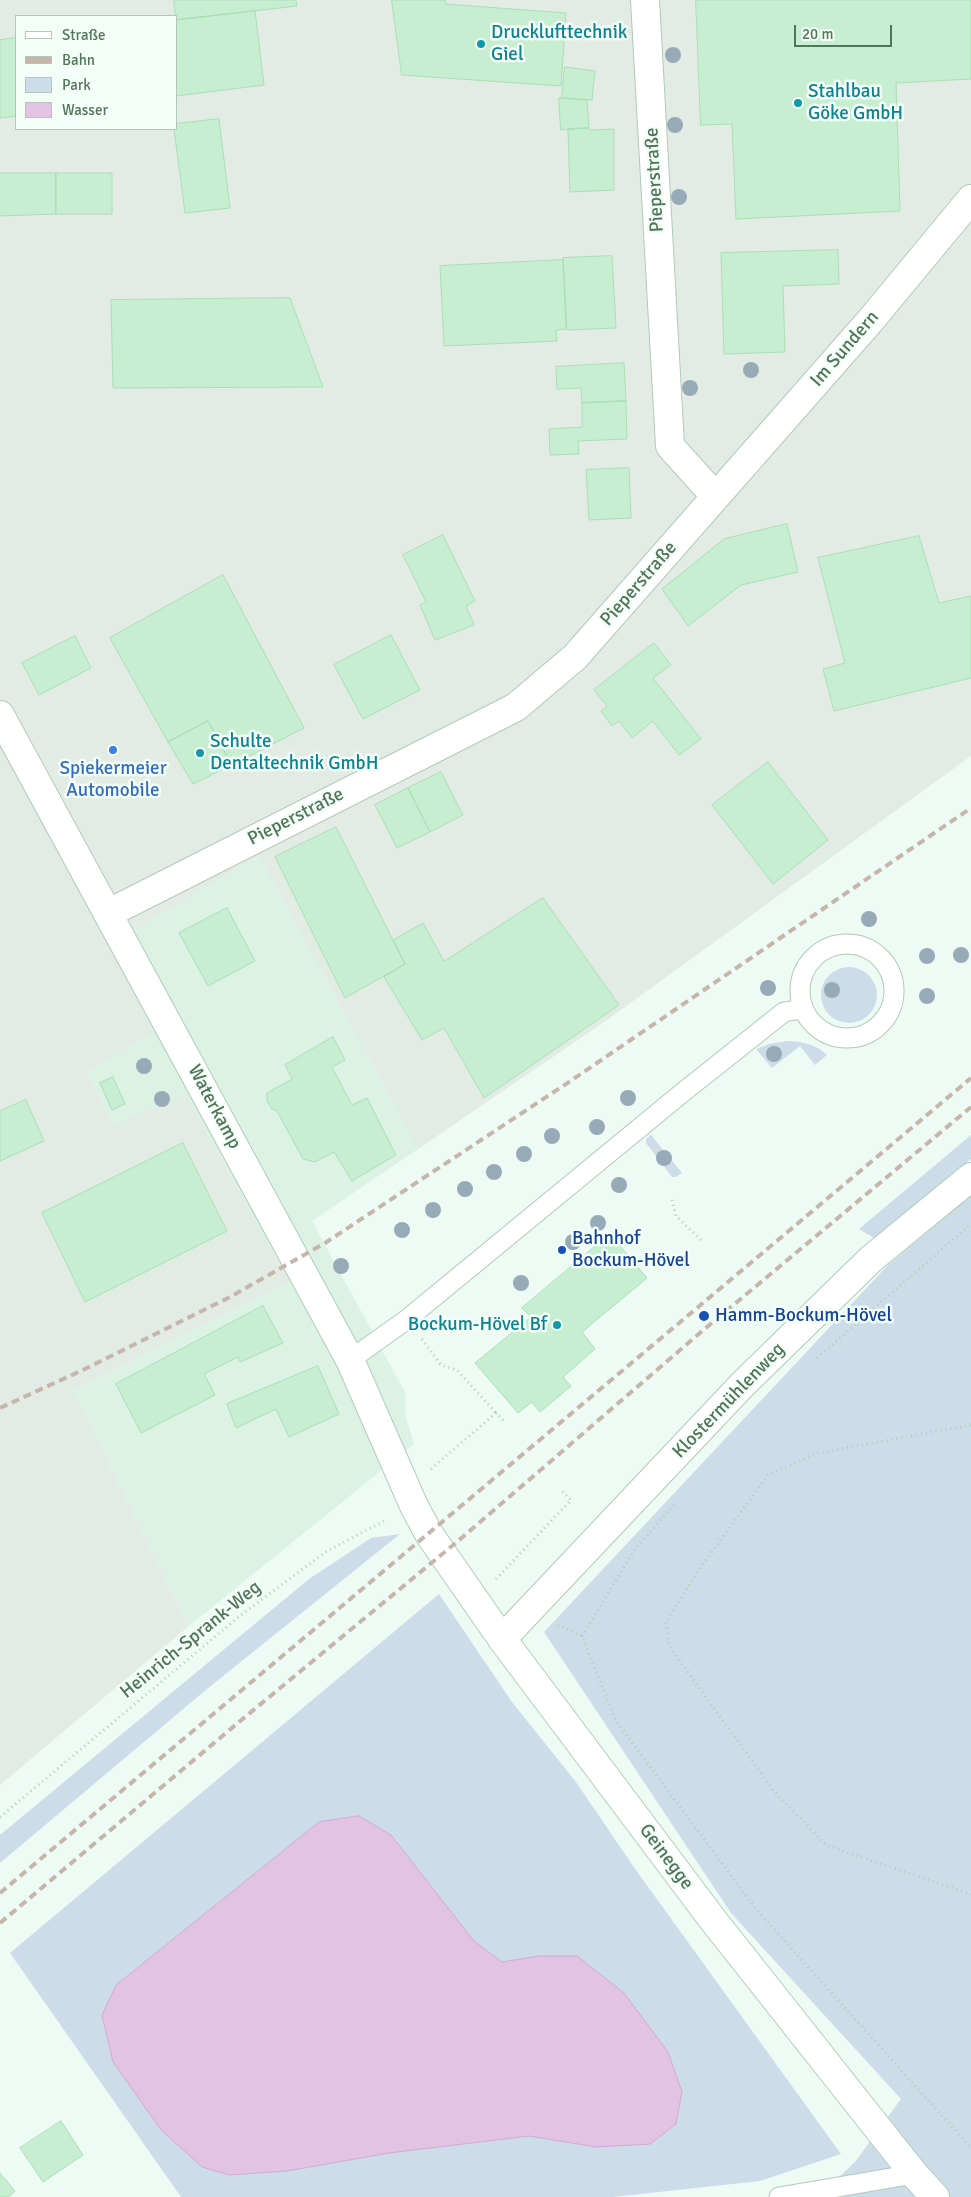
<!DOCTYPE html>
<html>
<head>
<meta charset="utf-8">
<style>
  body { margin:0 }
  #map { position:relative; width:971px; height:2197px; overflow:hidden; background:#edfbf4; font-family:Signika,sans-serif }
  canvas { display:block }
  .legend { position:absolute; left:15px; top:15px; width:162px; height:115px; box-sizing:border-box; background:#f4fef8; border:1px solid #b3c7b8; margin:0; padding:6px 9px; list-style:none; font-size:15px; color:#527559 }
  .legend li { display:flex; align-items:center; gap:10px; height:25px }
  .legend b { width:25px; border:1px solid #b3c7b8 }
  .scale { position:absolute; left:794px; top:25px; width:98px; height:22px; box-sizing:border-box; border:2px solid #527559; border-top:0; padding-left:6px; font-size:15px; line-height:18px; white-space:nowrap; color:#527559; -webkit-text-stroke:4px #f4fef8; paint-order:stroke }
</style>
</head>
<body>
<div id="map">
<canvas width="971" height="2197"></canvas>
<ul class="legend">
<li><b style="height:6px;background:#fff"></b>Straße</li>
<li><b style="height:6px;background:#c5b5ab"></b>Bahn</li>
<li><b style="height:14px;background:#ccdce8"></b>Park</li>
<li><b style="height:14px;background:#e3c3e3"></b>Wasser</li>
</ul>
<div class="scale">20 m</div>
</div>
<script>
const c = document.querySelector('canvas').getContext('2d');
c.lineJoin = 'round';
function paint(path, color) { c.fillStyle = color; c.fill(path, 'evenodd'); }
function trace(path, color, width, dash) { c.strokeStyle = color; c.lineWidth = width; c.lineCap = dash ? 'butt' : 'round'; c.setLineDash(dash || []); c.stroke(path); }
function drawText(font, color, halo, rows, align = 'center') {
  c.font = font + ' Signika,sans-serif'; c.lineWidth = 5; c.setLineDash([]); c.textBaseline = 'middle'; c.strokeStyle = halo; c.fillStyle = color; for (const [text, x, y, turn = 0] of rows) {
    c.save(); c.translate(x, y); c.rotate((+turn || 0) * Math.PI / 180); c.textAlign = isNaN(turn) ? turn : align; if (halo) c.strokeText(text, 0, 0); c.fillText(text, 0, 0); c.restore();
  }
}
const residential = new Path2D(`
  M 258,856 L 418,1149 L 312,1221 L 406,1394 L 405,1414 L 414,1444 L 189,1626 L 73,1391 L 292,1279 L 267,1243 L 113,1125 L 87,1071 L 110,945 Z`);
const industrial = new Path2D(`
  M 0,0 L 971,0 L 971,756 L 607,1020 L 418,1149 L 258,856 L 111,945 L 153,1033 L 87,1071 L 113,1125 L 185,1094 L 267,1243 L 292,1280 L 73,1391 L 189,1626 L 0,1785 ZM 16,16 L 176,16 L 176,129 L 16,129 Z`);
const green = new Path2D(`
  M821 995a28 28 0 1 1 56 0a28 28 0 1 1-56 0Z
  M 788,1041 C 804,1042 815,1044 827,1055 L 815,1065 L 800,1046 L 772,1068 L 756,1049 L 769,1044 Z
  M 651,1135 L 682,1173 L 676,1177 L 672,1177 L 646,1143 L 646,1139 Z
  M 971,1135 L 971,1159 L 874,1238 L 859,1229 Z
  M 971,1196 L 971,2197 L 818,2197 L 855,2162 L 901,2099 L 731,1913 L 544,1632 L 888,1265 Z
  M 400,1534 L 207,1689 L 0,1863 L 0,1835 L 309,1579 L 371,1538 Z
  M 439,1594 L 512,1702 L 576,1782 L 633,1866 L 841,2154 L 760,2181 L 613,2197 L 181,2197 L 10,1953 Z`);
const water = new Path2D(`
  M 359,1816 L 391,1835 L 474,1941 L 502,1962 L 539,1956 L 577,1956 L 624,1993 L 668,2052 L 682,2092 L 676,2124 L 650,2144 L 596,2147 L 529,2136 L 389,2153 L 287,2171 L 229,2175 L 202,2167 L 161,2130 L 113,2062 L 102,2015 L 116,1985 L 319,1822 Z`);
const building = new Path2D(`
  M 174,0 L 296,0 L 297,6 L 176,20 Z
  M 392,0 L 445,0 L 445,4 L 566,13 L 561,86 L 402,75 Z
  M 696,0 L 971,0 L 971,79 L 896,83 L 900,211 L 736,219 L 732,124 L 701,125 Z
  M 255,11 L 264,85 L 176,96 L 176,20 Z
  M 16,38 L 16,116 L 0,118 L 0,40 Z
  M 565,67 L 595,71 L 592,100 L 562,98 Z
  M 559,98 L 587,100 L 589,128 L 561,130 Z
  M 219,119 L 230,208 L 185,213 L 174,129 L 176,129 L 176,124 Z
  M 589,128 L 590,130 L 614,129 L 614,190 L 570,192 L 568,129 Z
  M 0,173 L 56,173 L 56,214 L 0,216 Z
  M 56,173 L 112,173 L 112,214 L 56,214 Z
  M 838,250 L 839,284 L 783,286 L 785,352 L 724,354 L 721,253 Z
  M 612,256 L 616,328 L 567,330 L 563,258 Z
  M 563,260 L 566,329 L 556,330 L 557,341 L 444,346 L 440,266 Z
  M 290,298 L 323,387 L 113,388 L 111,300 Z
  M 624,363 L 626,401 L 582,403 L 581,388 L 557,389 L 556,367 Z
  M 626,401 L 627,439 L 578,441 L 579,454 L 550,455 L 549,429 L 582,427 L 582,403 Z
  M 629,468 L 631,518 L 589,520 L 586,470 Z
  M 787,524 L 798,572 L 741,585 L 688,626 L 662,589 L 724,539 Z
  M 443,535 L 475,601 L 466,606 L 474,625 L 435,640 L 420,605 L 426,602 L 403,555 Z
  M 919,536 L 939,603 L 971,596 L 971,678 L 834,711 L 823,669 L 845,663 L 818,558 Z
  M 223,575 L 304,728 L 232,765 L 208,721 L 168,742 L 110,638 Z
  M 391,635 L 420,690 L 363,719 L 334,665 Z
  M 75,636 L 91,668 L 39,695 L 22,663 Z
  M 654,643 L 671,665 L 653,678 L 701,739 L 679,755 L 653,721 L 632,738 L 619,721 L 612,726 L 601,711 L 607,706 L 594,690 Z
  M 208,721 L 232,765 L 193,784 L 168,742 Z
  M 768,762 L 828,840 L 773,884 L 712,805 Z
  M 441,772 L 463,815 L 430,832 L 408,788 Z
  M 408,788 L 430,832 L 397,848 L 375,805 Z
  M 336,827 L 405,964 L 345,998 L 275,857 Z
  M 543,898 L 619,1005 L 484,1098 L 444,1028 L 422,1040 L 384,977 L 405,964 L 393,940 L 423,923 L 444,961 Z
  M 227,908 L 255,961 L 208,986 L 179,933 Z
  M 333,1037 L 345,1060 L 332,1067 L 335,1073 L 352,1105 L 367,1098 L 396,1155 L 352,1181 L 334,1152 L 315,1162 L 303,1159 L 277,1111 L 272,1109 L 267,1101 L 267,1093 L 292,1079 L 285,1065 Z
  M 113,1077 L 125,1104 L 112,1110 L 100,1083 Z
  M 26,1100 L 44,1141 L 0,1161 L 0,1111 Z
  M 183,1143 L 227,1231 L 85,1302 L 42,1213 Z
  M 610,1234 L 647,1278 L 582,1332 L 595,1349 L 563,1377 L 571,1386 L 540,1412 L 532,1402 L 518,1413 L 475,1363 L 531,1317 L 522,1308 Z
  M 263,1306 L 283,1343 L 240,1362 L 238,1357 L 204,1374 L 215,1395 L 141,1433 L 116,1384 Z
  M 318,1366 L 339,1414 L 289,1437 L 276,1409 L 236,1428 L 227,1404 Z
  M 61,2121 L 83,2155 L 43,2182 L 20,2148 Z
  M 0,2173 L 15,2191 L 8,2197 L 0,2197 Z`);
const path = new Path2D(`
  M 672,1200 L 676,1216 L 701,1240
  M 422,1339 L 441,1365 L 457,1370 L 496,1413
  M 817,1358 L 971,1224
  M 971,1425 L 818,1453 L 768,1475 L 698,1571 L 666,1622 L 669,1646 L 773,1790 L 826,1845 L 971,1894
  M 431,1469 L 496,1413 L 505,1422
  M 496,1579 L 571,1500 L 560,1489
  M 558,1625 L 582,1636 L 616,1721 L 756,1909 L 971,2148
  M 582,1636 L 635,1549 L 677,1502
  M 0,1817 L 241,1615 L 327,1551 L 386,1520`);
const lane = new Path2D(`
  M800 991a47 47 0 1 1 94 0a47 47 0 1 1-94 0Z
  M 350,1360 L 406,1320 L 682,1093 L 784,1012 L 802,1009
  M 779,2197 L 914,2174`);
const street = new Path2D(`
  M 645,0 L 670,446 L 715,496
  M 109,913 L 516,707 L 575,657 L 870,321 L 971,199
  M 502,1639 L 742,1385 L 871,1259 L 971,1177`);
const secondary = new Path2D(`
  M 0,715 L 350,1360 L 414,1506 L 429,1534 L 502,1639 L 713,1920 L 914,2174 L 935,2197`);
const rail = new Path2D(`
  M 0,1408 L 85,1369 L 230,1297 L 325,1243 L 569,1082 L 971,808
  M 0,1893 L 971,1078
  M 0,1923 L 239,1722 L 458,1541 L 701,1332 L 971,1107`);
const trees = [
  [673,55],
  [675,125],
  [679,197],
  [751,370],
  [690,388],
  [869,919],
  [961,955],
  [927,956],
  [768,988],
  [832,990],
  [927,996],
  [774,1054],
  [144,1066],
  [628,1098],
  [162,1099],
  [597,1127],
  [552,1136],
  [524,1154],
  [664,1158],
  [494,1172],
  [619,1185],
  [465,1189],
  [433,1210],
  [598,1223],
  [402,1230],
  [573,1242],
  [341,1266],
  [521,1283]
];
const markers = [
  [481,44,5,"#0f9aa8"],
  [798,103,5,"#0f9aa8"],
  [113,750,5,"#3f7fe0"],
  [200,753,5,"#0f9aa8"],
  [562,1250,5,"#1a4fb4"],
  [704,1316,6,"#1a4fb4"],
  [557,1325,5,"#0f9aa8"]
];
const cultureNames = [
  ["Drucklufttechnik",491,33],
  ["Giel",491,55],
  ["Stahlbau",808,92],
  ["Göke GmbH",808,114],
  ["Schulte",210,742],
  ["Dentaltechnik GmbH",210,764],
  ["Bockum-Hövel Bf",547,1325,"right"]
];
const streetNames = [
  ["Pieperstraße",655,180,-93],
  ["Im Sundern",845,349,-49],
  ["Pieperstraße",639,584,-49],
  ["Pieperstraße",296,817,-27],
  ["Waterkamp",214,1107,62],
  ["Klostermühlenweg",729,1401,-46],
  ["Heinrich-Sprank-Weg",191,1640,-39],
  ["Geinegge",666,1857,53]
];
const shopNames = [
  ["Spiekermeier",113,769],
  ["Automobile",113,791]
];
const transitNames = [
  ["Bahnhof",572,1239],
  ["Bockum-Hövel",572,1261],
  ["Hamm-Bockum-Hövel",715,1316]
];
paint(residential, '#dcf2e5');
paint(industrial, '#e2ece5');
paint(green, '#ccdce8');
paint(water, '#e3c3e3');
trace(water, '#d4aad4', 1);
paint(building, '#c8eed1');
trace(building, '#aadfb6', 1);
trace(lane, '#b1cbb8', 21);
trace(street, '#b1cbb8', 30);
trace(secondary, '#b0cdb8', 30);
trace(path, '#aad3b4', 3, [1, 4]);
trace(lane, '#fff', 19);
trace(street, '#fff', 28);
trace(secondary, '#fff', 28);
trace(rail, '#c5b5ab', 4, [8, 5]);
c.fillStyle = '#97aab7';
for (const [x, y] of trees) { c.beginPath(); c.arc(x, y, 8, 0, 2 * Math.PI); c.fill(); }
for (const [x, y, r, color] of markers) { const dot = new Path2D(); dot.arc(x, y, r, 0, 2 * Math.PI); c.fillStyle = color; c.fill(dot); trace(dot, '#f4fef8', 2); }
drawText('19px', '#0d838f', '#f4fef8', cultureNames, 'left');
drawText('19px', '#527559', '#f4fef8', streetNames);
drawText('19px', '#366cbe', '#f4fef8', shopNames);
drawText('19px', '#164399', '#f4fef8', transitNames, 'left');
</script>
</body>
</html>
